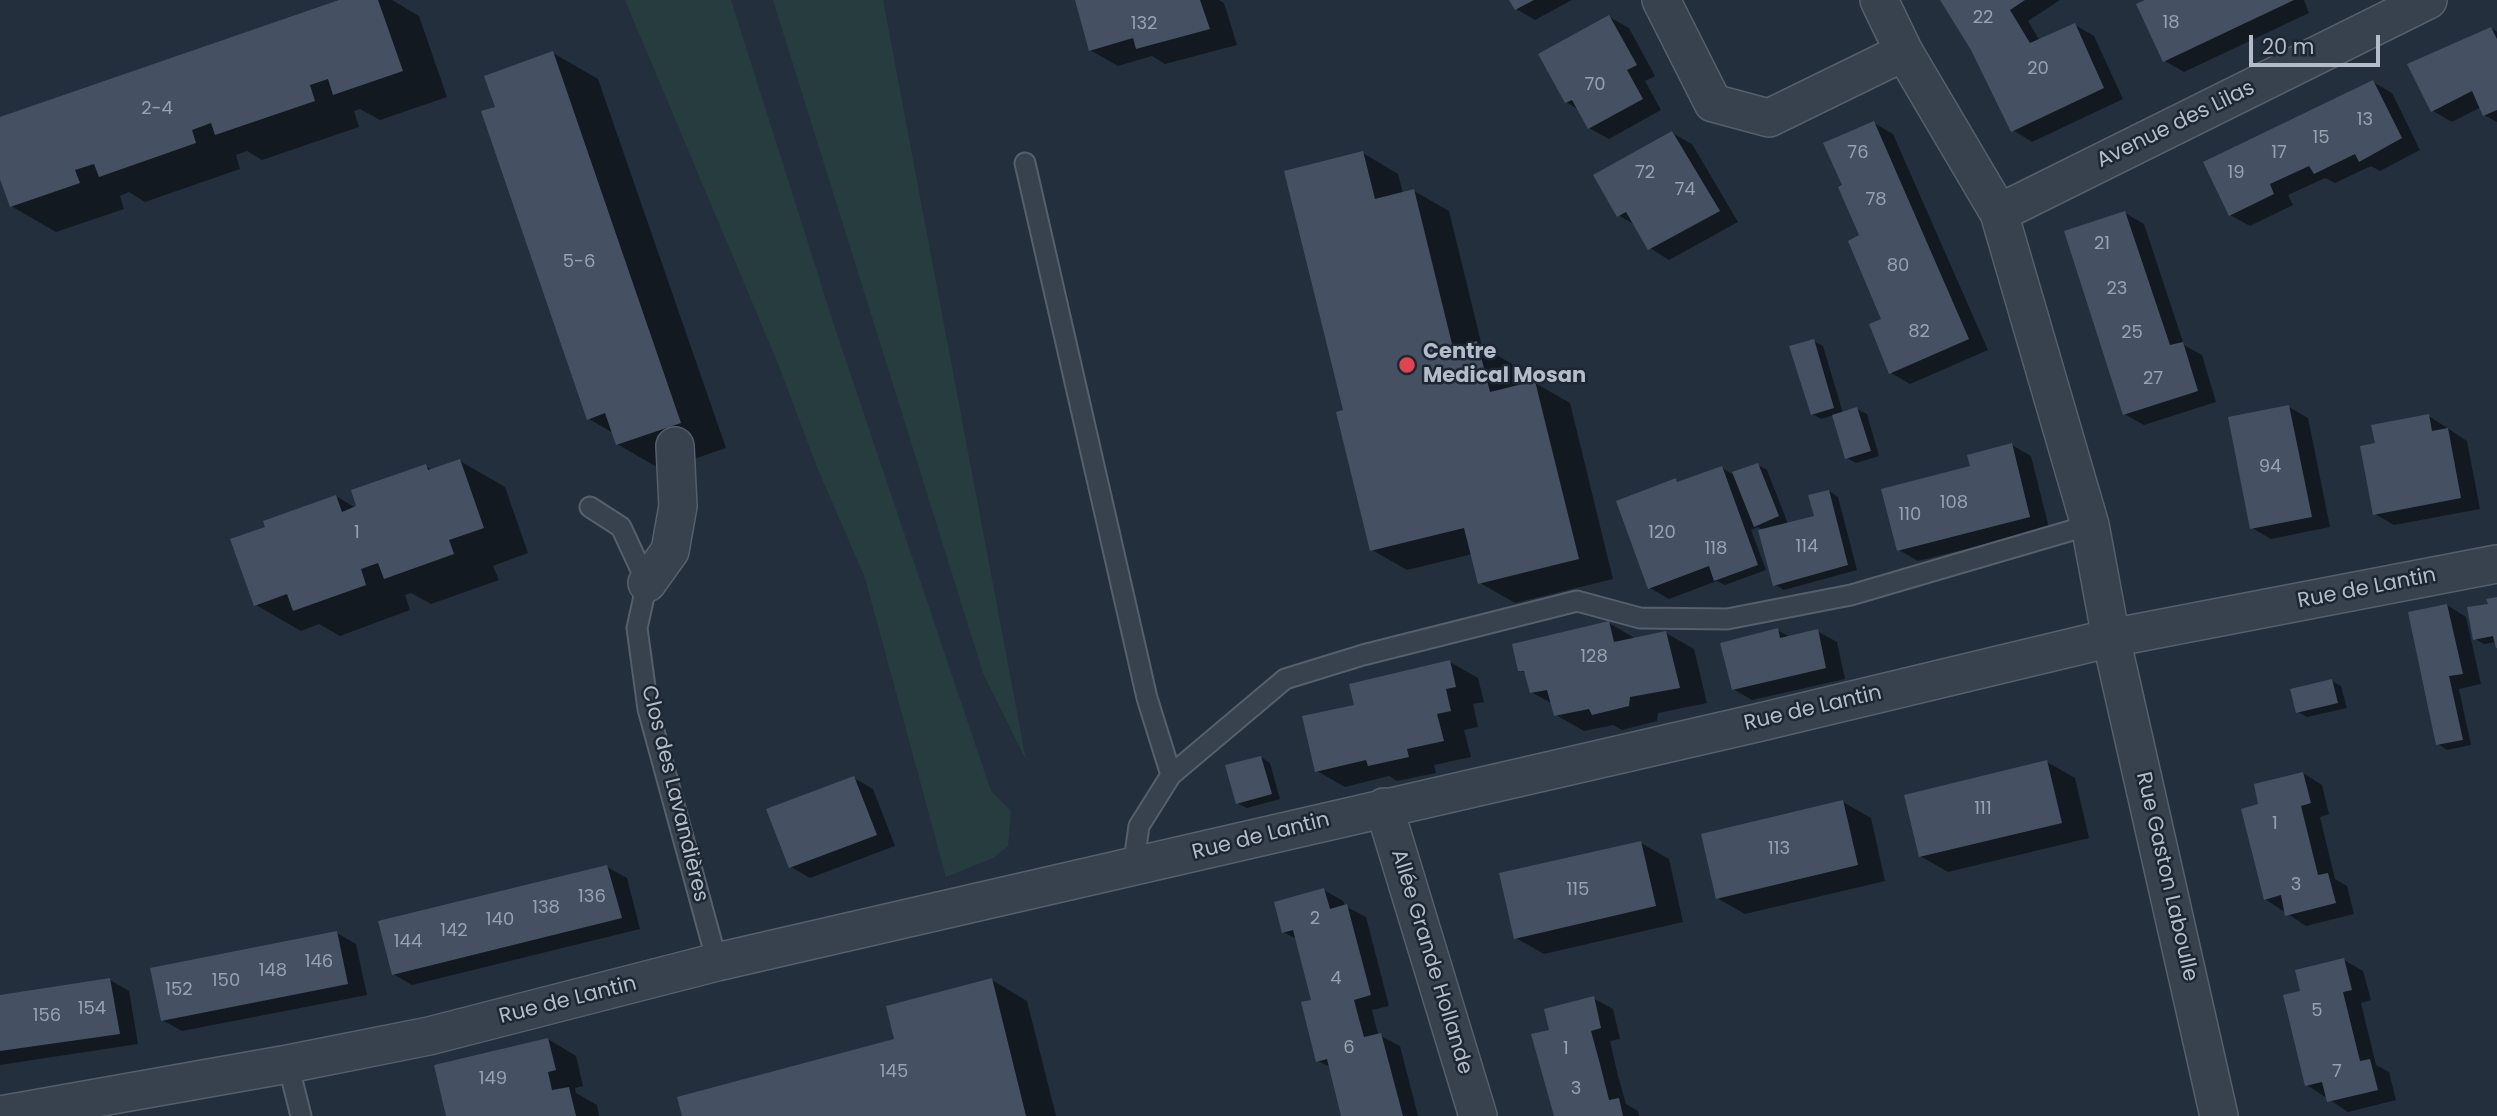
<!DOCTYPE html>
<html>
<head>
<meta charset="utf-8">
<style>
  body { margin:0 }
  #map { position:relative; width:2497px; height:1116px; overflow:hidden; background:#242f3e; font-family:Poppins,sans-serif }
  canvas { display:block }
  .scale { position:absolute; left:2249px; top:35px; width:131px; height:32px; box-sizing:border-box; border:4px solid #b4bcc9; border-top:0; padding-left:9px; font-size:21px; line-height:24px; white-space:nowrap; color:#b4bcc9; -webkit-text-stroke:5px #1d2633; paint-order:stroke }
</style>
</head>
<body>
<div id="map">
<canvas width="2497" height="1116"></canvas>
<div class="scale">20 m</div>
</div>
<script>
const c = document.querySelector('canvas').getContext('2d');
c.lineJoin = 'round';
function paint(path, color) { c.fillStyle = color; c.fill(path, 'evenodd'); }
function trace(path, color, width, dash) { c.strokeStyle = color; c.lineWidth = width; c.lineCap = dash ? 'butt' : 'round'; c.setLineDash(dash || []); c.stroke(path); }
function drawText(font, color, halo, rows, align = 'center') {
  c.font = font + ' Poppins,sans-serif'; c.lineWidth = 5; c.setLineDash([]); c.textBaseline = 'middle'; c.strokeStyle = halo; c.fillStyle = color; for (const [text, x, y, turn = 0] of rows) {
    c.save(); c.translate(x, y); c.rotate((+turn || 0) * Math.PI / 180); c.textAlign = isNaN(turn) ? turn : align; if (halo) c.strokeText(text, 0, 0); c.fillText(text, 0, 0); c.restore();
  }
}
const green = new Path2D(`
  M 625,0 L 731,0 L 835,328 L 991,791 L 1011,811 L 1008,846 L 993,858 L 946,877 L 865,578 L 817,467 L 779,366 Z
  M 773,0 L 883,0 L 1026,760 L 983,673 Z`);
const shadow = new Path2D(`
  M 344,0 L 392,0 L 419,16 L 447,97 L 380,120 L 360,109 L 354,111 L 359,127 L 262,160 L 247,151 L 236,155 L 240,169 L 145,202 L 129,192 L 120,196 L 124,209 L 56,232 L 11,206 L 0,173 L 0,118 Z
  M 1077,0 L 1219,0 L 1224,3 L 1237,45 L 1165,64 L 1152,56 L 1118,66 L 1090,50 Z
  M 1511,0 L 1572,0 L 1535,20 L 1516,9 Z
  M 1942,0 L 2060,0 L 2028,21 L 2040,41 L 2075,25 L 2094,36 L 2123,99 L 2032,142 L 2013,130 L 1973,49 Z
  M 2149,0 L 2304,0 L 2309,13 L 2184,72 L 2165,61 Z
  M 1609,17 L 1629,28 L 1655,76 L 1645,81 L 1661,110 L 1609,139 L 1589,128 L 1579,110 L 1566,102 Z
  M 2491,28 L 2497,32 L 2497,122 L 2484,115 L 2481,107 L 2452,122 L 2433,111 Z
  M 553,53 L 598,79 L 726,448 L 662,470 L 617,444 L 613,433 L 589,419 L 497,108 Z
  M 2373,82 L 2392,93 L 2420,150 L 2380,171 L 2371,166 L 2335,183 L 2325,178 L 2288,195 L 2293,205 L 2250,226 L 2230,215 Z
  M 1874,123 L 1893,134 L 1988,350 L 1910,384 L 1891,373 L 1883,320 L 1861,236 L 1844,186 Z
  M 1672,133 L 1692,144 L 1738,222 L 1669,260 L 1650,248 L 1637,226 L 1618,215 Z
  M 1363,153 L 1398,174 L 1403,193 L 1414,191 L 1449,211 L 1482,346 L 1512,364 L 1518,387 L 1535,383 L 1570,403 L 1613,579 L 1515,603 L 1480,583 L 1473,554 L 1407,570 L 1372,550 L 1345,411 Z
  M 2125,213 L 2144,224 L 2184,345 L 2202,355 L 2216,402 L 2144,425 L 2124,414 Z
  M 1813,341 L 1823,346 L 1843,413 L 1857,409 L 1867,414 L 1879,456 L 1856,463 L 1847,458 L 1834,415 L 1821,419 L 1812,414 Z
  M 2289,407 L 2308,418 L 2330,527 L 2271,539 L 2252,528 Z
  M 2429,416 L 2467,441 L 2480,509 L 2394,525 L 2375,514 L 2377,445 Z
  M 2012,445 L 2031,456 L 2049,528 L 1918,561 L 1899,550 L 1972,467 Z
  M 460,461 L 505,487 L 528,553 L 493,566 L 499,580 L 431,604 L 411,593 L 405,595 L 410,610 L 340,636 L 319,624 L 301,631 L 256,605 L 267,528 L 336,496 L 359,510 L 425,466 L 433,470 Z
  M 1758,465 L 1767,470 L 1788,524 L 1816,517 L 1829,491 L 1838,497 L 1857,570 L 1784,590 L 1774,584 L 1764,531 L 1758,527 L 1751,530 L 1766,570 L 1725,585 L 1717,581 L 1669,599 L 1650,588 L 1676,480 L 1681,483 L 1722,468 L 1736,476 Z
  M 2497,599 L 2497,646 L 2496,642 L 2484,644 L 2475,639 L 2489,605 Z
  M 2447,605 L 2466,617 L 2481,684 L 2459,689 L 2471,745 L 2447,750 L 2438,744 Z
  M 1609,623 L 1636,639 L 1666,633 L 1694,649 L 1707,703 L 1658,713 L 1657,721 L 1622,730 L 1613,725 L 1584,731 L 1556,715 L 1553,704 L 1531,692 L 1526,674 L 1519,669 Z
  M 1777,630 L 1790,637 L 1817,631 L 1837,642 L 1845,679 L 1752,700 L 1733,689 Z
  M 1450,662 L 1478,678 L 1484,702 L 1473,704 L 1478,727 L 1464,730 L 1471,757 L 1434,765 L 1436,773 L 1397,781 L 1389,776 L 1345,787 L 1317,771 Z
  M 2332,681 L 2341,686 L 2347,708 L 2307,717 L 2298,712 Z
  M 1261,757 L 1270,763 L 1280,799 L 1247,808 L 1237,803 Z
  M 2047,762 L 2075,778 L 2089,838 L 1948,872 L 1920,856 Z
  M 2303,773 L 2322,785 L 2329,814 L 2320,817 L 2335,879 L 2347,886 L 2354,914 L 2306,926 L 2265,899 Z
  M 854,778 L 873,789 L 895,846 L 810,878 L 791,867 Z
  M 1843,802 L 1871,818 L 1885,881 L 1745,914 L 1717,898 Z
  M 1641,843 L 1669,859 L 1683,922 L 1544,954 L 1516,938 Z
  M 607,867 L 627,878 L 640,929 L 412,985 L 393,974 Z
  M 1324,890 L 1343,901 L 1345,906 L 1366,917 L 1389,1006 L 1372,1010 L 1377,1030 L 1379,1035 L 1400,1046 L 1418,1116 L 1343,1116 L 1332,1068 L 1318,1061 L 1313,1001 L 1297,939 L 1283,932 Z
  M 337,933 L 356,944 L 367,995 L 182,1031 L 162,1020 Z
  M 2344,960 L 2363,971 L 2371,1000 L 2361,1003 L 2376,1065 L 2389,1072 L 2396,1100 L 2348,1112 L 2307,1085 L 2302,992 Z
  M 110,980 L 129,991 L 138,1044 L 0,1065 L 0,997 Z
  M 992,980 L 1027,1001 L 1056,1116 L 684,1116 L 896,1040 Z
  M 1593,998 L 1613,1009 L 1620,1039 L 1610,1041 L 1618,1076 L 1626,1104 L 1638,1111 L 1639,1116 L 1555,1116 L 1551,1031 Z
  M 548,1039 L 576,1056 L 583,1086 L 575,1088 L 576,1093 L 597,1105 L 599,1116 L 448,1116 Z`);
const building = new Path2D(`
  M 339,0 L 378,0 L 403,71 L 333,95 L 328,79 L 310,85 L 315,101 L 215,135 L 211,123 L 192,130 L 196,143 L 99,177 L 94,164 L 75,170 L 80,183 L 10,207 L 0,179 L 0,117 Z
  M 1075,0 L 1200,0 L 1210,29 L 1136,49 L 1133,38 L 1089,51 Z
  M 1509,0 L 1534,0 L 1515,10 Z
  M 1940,0 L 2025,0 L 2010,10 L 2030,43 L 2075,23 L 2104,88 L 2011,132 L 1971,50 Z
  M 2145,0 L 2294,0 L 2163,62 L 2136,4 Z
  M 1609,15 L 1637,65 L 1627,70 L 1643,99 L 1588,129 L 1572,100 L 1565,103 L 1538,54 Z
  M 2491,27 L 2497,39 L 2497,110 L 2483,116 L 2472,91 L 2431,112 L 2407,64 Z
  M 553,51 L 681,423 L 616,445 L 605,413 L 587,420 L 481,111 L 495,107 L 484,76 Z
  M 2373,80 L 2402,138 L 2359,162 L 2355,154 L 2314,174 L 2309,166 L 2270,184 L 2274,194 L 2229,216 L 2203,162 Z
  M 1874,121 L 1969,339 L 1889,374 L 1869,324 L 1881,319 L 1848,241 L 1859,235 L 1838,187 L 1842,185 L 1823,143 Z
  M 1672,131 L 1720,211 L 1648,250 L 1626,212 L 1617,217 L 1593,175 Z
  M 1363,151 L 1375,199 L 1414,189 L 1453,348 L 1477,341 L 1490,392 L 1535,381 L 1579,559 L 1478,584 L 1464,528 L 1370,551 L 1336,412 L 1343,410 L 1284,171 Z
  M 2125,211 L 2170,345 L 2183,342 L 2198,391 L 2123,415 L 2064,231 Z
  M 1814,339 L 1834,408 L 1811,415 L 1789,346 Z
  M 2289,405 L 2312,517 L 2250,529 L 2228,417 Z
  M 1857,407 L 1871,451 L 1845,459 L 1832,415 Z
  M 2429,414 L 2432,431 L 2448,428 L 2461,498 L 2373,515 L 2360,446 L 2375,443 L 2371,425 Z
  M 2012,443 L 2030,517 L 1897,551 L 1881,489 L 1970,466 L 1967,455 Z
  M 460,459 L 484,528 L 449,540 L 454,554 L 384,579 L 378,563 L 361,569 L 366,585 L 293,611 L 287,594 L 254,606 L 230,539 L 265,527 L 263,521 L 336,495 L 342,512 L 356,506 L 351,490 L 426,464 L 428,470 Z
  M 1758,463 L 1779,516 L 1754,527 L 1732,472 Z
  M 1722,466 L 1758,565 L 1714,581 L 1709,566 L 1648,589 L 1616,501 L 1676,478 L 1677,482 Z
  M 1829,490 L 1848,565 L 1773,586 L 1758,530 L 1814,516 L 1808,495 Z
  M 2497,597 L 2497,648 L 2496,648 L 2493,636 L 2473,640 L 2467,607 L 2488,604 L 2486,599 Z
  M 2447,604 L 2463,674 L 2449,676 L 2463,740 L 2436,745 L 2408,612 Z
  M 1609,621 L 1614,642 L 1666,631 L 1680,688 L 1630,697 L 1629,706 L 1592,715 L 1589,709 L 1554,716 L 1547,690 L 1530,693 L 1524,671 L 1518,671 L 1512,644 Z
  M 1778,628 L 1780,638 L 1818,629 L 1826,668 L 1732,690 L 1720,643 Z
  M 1450,660 L 1456,687 L 1446,689 L 1451,711 L 1437,714 L 1444,741 L 1407,749 L 1409,757 L 1368,766 L 1366,760 L 1315,772 L 1302,716 L 1354,705 L 1349,684 Z
  M 2332,679 L 2338,703 L 2296,713 L 2290,689 Z
  M 1261,756 L 1272,794 L 1236,804 L 1225,765 Z
  M 2047,760 L 2062,823 L 1919,857 L 1904,795 Z
  M 2303,772 L 2311,803 L 2301,806 L 2318,875 L 2328,873 L 2336,903 L 2285,916 L 2281,895 L 2264,900 L 2241,809 L 2258,804 L 2254,784 Z
  M 854,776 L 877,835 L 789,868 L 766,809 Z
  M 1843,800 L 1858,865 L 1716,899 L 1701,834 Z
  M 1641,841 L 1656,906 L 1514,939 L 1499,873 Z
  M 607,865 L 622,918 L 392,975 L 378,921 Z
  M 1324,888 L 1330,909 L 1347,904 L 1371,995 L 1354,1000 L 1359,1019 L 1364,1037 L 1381,1033 L 1403,1116 L 1341,1116 L 1327,1059 L 1316,1062 L 1301,1002 L 1311,1000 L 1293,930 L 1282,933 L 1274,902 Z
  M 337,931 L 348,984 L 161,1021 L 150,968 Z
  M 2344,958 L 2352,990 L 2343,992 L 2360,1061 L 2370,1059 L 2378,1090 L 2327,1102 L 2322,1082 L 2305,1086 L 2283,995 L 2300,991 L 2295,970 Z
  M 110,978 L 120,1034 L 0,1051 L 0,995 Z
  M 992,978 L 1026,1116 L 682,1116 L 677,1097 L 894,1039 L 886,1006 Z
  M 1594,996 L 1601,1028 L 1591,1031 L 1600,1064 L 1609,1100 L 1619,1098 L 1623,1116 L 1554,1116 L 1531,1034 L 1549,1030 L 1544,1009 Z
  M 548,1038 L 556,1070 L 548,1072 L 552,1090 L 569,1087 L 576,1116 L 446,1116 L 434,1065 Z`);
const lane = new Path2D(`
  M 1025,163 L 1147,698 L 1171,775
  M 590,507 L 621,527 L 647,583 L 637,628 L 648,709 L 717,962
  M 1133,868 L 1139,826 L 1171,775 L 1285,679 L 1363,655 L 1577,601 L 1640,618 L 1727,619 L 1851,595 L 2090,525
  M 288,1064 L 301,1116`);
const street = new Path2D(`
  M 1661,0 L 1713,103 L 1769,118 L 1904,52
  M 1879,0 L 1904,52 L 1999,213 L 2090,525 L 2111,638 L 2219,1116
  M 1999,213 L 2428,0
  M 647,583 L 670,551 L 678,506 L 675,446
  M 1384,807 L 1478,1116
  M 0,1115 L 288,1064 L 429,1036 L 717,962 L 1761,722 L 2111,638 L 2497,564`);
const markers = [
  [1407,365,9,"#e0444e"]
];
const numberNames = [
  ["22",1983,18],
  ["18",2171,23],
  ["132",1144,24],
  ["20",2038,69],
  ["70",1595,85],
  ["2-4",157,109],
  ["13",2365,120],
  ["15",2321,138],
  ["76",1858,153],
  ["17",2279,153],
  ["72",1645,173],
  ["19",2236,173],
  ["74",1685,190],
  ["78",1876,200],
  ["21",2102,244],
  ["5-6",579,262],
  ["80",1898,266],
  ["23",2117,289],
  ["82",1919,332],
  ["25",2132,333],
  ["27",2153,379],
  ["94",2270,467],
  ["108",1954,503],
  ["110",1910,515],
  ["1",357,533],
  ["120",1662,533],
  ["114",1807,547],
  ["118",1716,549],
  ["128",1594,657],
  ["111",1983,809],
  ["1",2275,824],
  ["113",1779,849],
  ["3",2296,885],
  ["115",1578,890],
  ["136",592,897],
  ["138",546,908],
  ["2",1315,919],
  ["140",500,920],
  ["142",454,931],
  ["144",408,942],
  ["146",319,962],
  ["148",273,971],
  ["4",1336,979],
  ["150",226,981],
  ["152",179,990],
  ["154",92,1009],
  ["5",2317,1011],
  ["156",47,1016],
  ["6",1349,1048],
  ["1",1566,1049],
  ["145",894,1072],
  ["7",2337,1072],
  ["149",493,1079],
  ["3",1576,1089]
];
const streetNames = [
  ["Avenue des Lilas",2176,125,-26],
  ["Rue de Lantin",2367,589,-11],
  ["Rue de Lantin",1813,709,-13],
  ["Clos des Lavandières",674,794,76],
  ["Rue de Lantin",1261,837,-14],
  ["Rue Gaston Laboulle",2166,877,77],
  ["Allée Grande Hollande",1431,962,73],
  ["Rue de Lantin",568,1001,-14]
];
const poiNames = [
  ["Centre",1423,353],
  ["Medical Mosan",1423,377]
];
paint(green, '#263c3f');
paint(shadow, '#0007');
paint(building, '#455162');
trace(lane, '#565f6c', 23);
trace(street, '#565f6c', 40);
trace(lane, '#38414e', 19);
trace(street, '#38414e', 37);
for (const [x, y, r, color] of markers) { const dot = new Path2D(); dot.arc(x, y, r, 0, 2 * Math.PI); c.fillStyle = color; c.fill(dot); trace(dot, '#1d2633', 2.5); }
drawText('18px', '#98a1af', null, numberNames);
drawText('21px', '#b4bcc9', '#1d2633', streetNames);
drawText('bold 21px', '#b4bcc9', '#1d2633', poiNames, 'left');
</script>
</body>
</html>
